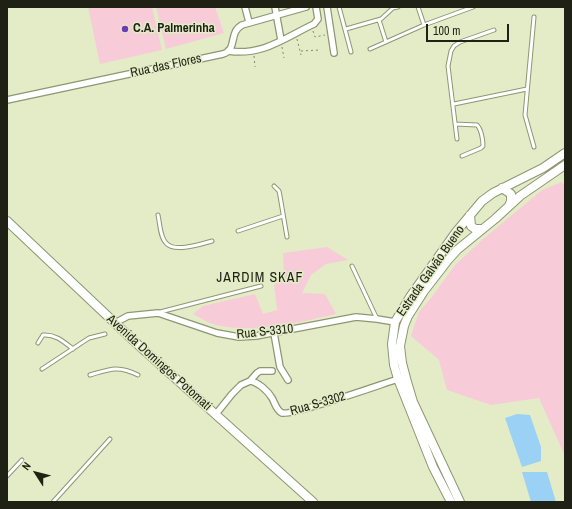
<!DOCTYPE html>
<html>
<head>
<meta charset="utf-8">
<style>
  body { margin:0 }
  #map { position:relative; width:572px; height:509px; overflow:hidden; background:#e3ecc6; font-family:"Archivo Narrow",sans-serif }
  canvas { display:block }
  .frame { position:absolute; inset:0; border:8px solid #1e2114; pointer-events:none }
  .north { position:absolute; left:16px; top:453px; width:40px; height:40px; -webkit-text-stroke:3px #e3ecc6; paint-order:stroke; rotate:306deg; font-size:11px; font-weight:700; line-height:16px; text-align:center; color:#1e2114 }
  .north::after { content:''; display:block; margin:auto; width:14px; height:18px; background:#1e2114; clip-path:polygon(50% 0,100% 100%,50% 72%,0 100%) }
  .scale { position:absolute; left:426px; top:24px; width:83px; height:18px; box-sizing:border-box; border:2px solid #1e2114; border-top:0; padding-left:5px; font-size:12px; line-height:14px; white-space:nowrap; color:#1e2114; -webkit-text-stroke:3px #e3ecc6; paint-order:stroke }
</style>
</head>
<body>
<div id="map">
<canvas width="572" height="509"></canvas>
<div class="frame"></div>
<div class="north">N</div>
<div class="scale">100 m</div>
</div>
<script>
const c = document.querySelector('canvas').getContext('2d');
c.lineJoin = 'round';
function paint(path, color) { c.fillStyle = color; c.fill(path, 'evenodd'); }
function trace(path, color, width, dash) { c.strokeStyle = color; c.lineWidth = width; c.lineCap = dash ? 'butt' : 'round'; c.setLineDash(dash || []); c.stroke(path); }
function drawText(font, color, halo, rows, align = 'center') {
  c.font = font + ' "Archivo Narrow",sans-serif'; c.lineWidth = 3; c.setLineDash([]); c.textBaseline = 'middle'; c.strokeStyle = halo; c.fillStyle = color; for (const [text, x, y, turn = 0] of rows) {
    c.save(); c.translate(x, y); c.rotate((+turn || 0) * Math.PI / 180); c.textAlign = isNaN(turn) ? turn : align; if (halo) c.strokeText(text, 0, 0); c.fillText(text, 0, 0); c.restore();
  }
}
const green = new Path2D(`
  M 88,7 L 152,7 L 162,50 L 100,64 Z
  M 156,7 L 215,7 L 224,33 L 166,49 Z
  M 562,182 L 565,186 L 565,456 L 539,398 L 491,405 L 447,390 L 439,360 L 411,336 L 419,312 L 431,298 L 455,265 L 482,240 L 542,190 Z
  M 327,247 L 348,260 L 326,264 L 311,275 L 302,293 L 325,294 L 336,314 C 295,323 258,334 216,325 C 208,323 201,318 193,314 L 203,306 L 255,294 L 263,314 L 277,310 L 274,285 L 284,276 L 283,253 Z`);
const water = new Path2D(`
  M 517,414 L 530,415 L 541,447 L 541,461 L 522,467 L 505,418 Z
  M 522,472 L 547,472 L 556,502 L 531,502 Z`);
const path = new Path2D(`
  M 313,31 L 315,37 L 325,35
  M 297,39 L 301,55
  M 282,47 L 284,58
  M 301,51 L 320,50
  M 254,56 L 255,67`);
const lane = new Path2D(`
  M 339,7 L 351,52
  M 418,7 L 424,25
  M 379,20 L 386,42
  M 346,29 L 381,19 L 393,8 L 398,7
  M 370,49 L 424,25 L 473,7
  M 454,104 L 527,89
  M 455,124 L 477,125 C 481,129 483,139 483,146 L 481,148 L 462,156
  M 457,139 L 448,66 L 451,51 L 454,46 L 460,42 L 494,30
  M 534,147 L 525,115 L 534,17
  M 274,186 L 279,191 L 280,196 L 287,237
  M 158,215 C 160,224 160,237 166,243 C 174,253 201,244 212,241
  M 238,231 L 283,216
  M 352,266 L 377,319
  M 160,312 L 261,286
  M 38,343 L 43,335 C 55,334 63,341 73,349
  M 42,369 L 89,338 L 105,334
  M 90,375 C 110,369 118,365 138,375
  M 7,476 L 22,460
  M 53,502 L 110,439`);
const street = new Path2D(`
  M 245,7 L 249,22
  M 275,7 L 281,40
  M 327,7 L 334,53
  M 228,51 C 263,56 284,38 314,24 L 318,19 L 316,7
  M 7,100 L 223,54 C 238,49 228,33 242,25 L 306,7
  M 115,323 L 128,316 L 158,313 L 217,333 L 239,337 L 256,336 L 356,317 L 377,319 L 395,322
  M 274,333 L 280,367 L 288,380
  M 250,381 C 258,382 268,391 272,398 C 275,403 276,410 282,413 C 292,416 382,384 398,379
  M 216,414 L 232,394 L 241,385 L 250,381 L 257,373 L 260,371 L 272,371`);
const secondary = new Path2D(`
  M 502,188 L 511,194 L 511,201 L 509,206
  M 470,215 L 471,226 L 475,229 L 482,229
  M 7,221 L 135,342 L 313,502
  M 451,502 L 433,467 L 398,379 L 394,365 L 392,344 L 395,322 L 410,297 L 456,232 L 482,201 L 493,193 L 543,168 L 565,153
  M 460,502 L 413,402 L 407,382 L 402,363 L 400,346 L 404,326 L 408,316 L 424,291 L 448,260 L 457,250 L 495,219 L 520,196 L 565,165`);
const markers = [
  [125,29,4,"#6d3cb4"]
];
const poiNames = [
  ["C.A. Palmerinha",133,29]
];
const streetNames = [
  ["Rua das Flores",166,66,-12],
  ["Estrada Galvão Bueno",431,271,-55],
  ["Rua S-3310",265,332,-6],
  ["Avenida Domingos Potomati",159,363,42],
  ["Rua S-3302",318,404,-16]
];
const neighbourhoodNames = [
  ["JARDIM SKAF",260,278]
];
paint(green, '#f8cbd9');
paint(water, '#9bd1f5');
trace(lane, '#8e9673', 5);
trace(street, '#8e9673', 8);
trace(secondary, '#8e9673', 10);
trace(path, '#80866d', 1, [2, 3]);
trace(lane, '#fff', 3);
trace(street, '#fff', 5.5);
trace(secondary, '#fff', 8);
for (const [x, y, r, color] of markers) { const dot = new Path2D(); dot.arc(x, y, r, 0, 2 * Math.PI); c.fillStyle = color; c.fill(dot); trace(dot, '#e3ecc6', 1.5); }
drawText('bold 13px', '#1e2114', '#e3ecc6', poiNames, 'left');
drawText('13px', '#1e2114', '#e3ecc6', streetNames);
c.letterSpacing = '1px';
drawText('14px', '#1e2114', '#e3ecc6', neighbourhoodNames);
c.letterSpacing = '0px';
</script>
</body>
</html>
